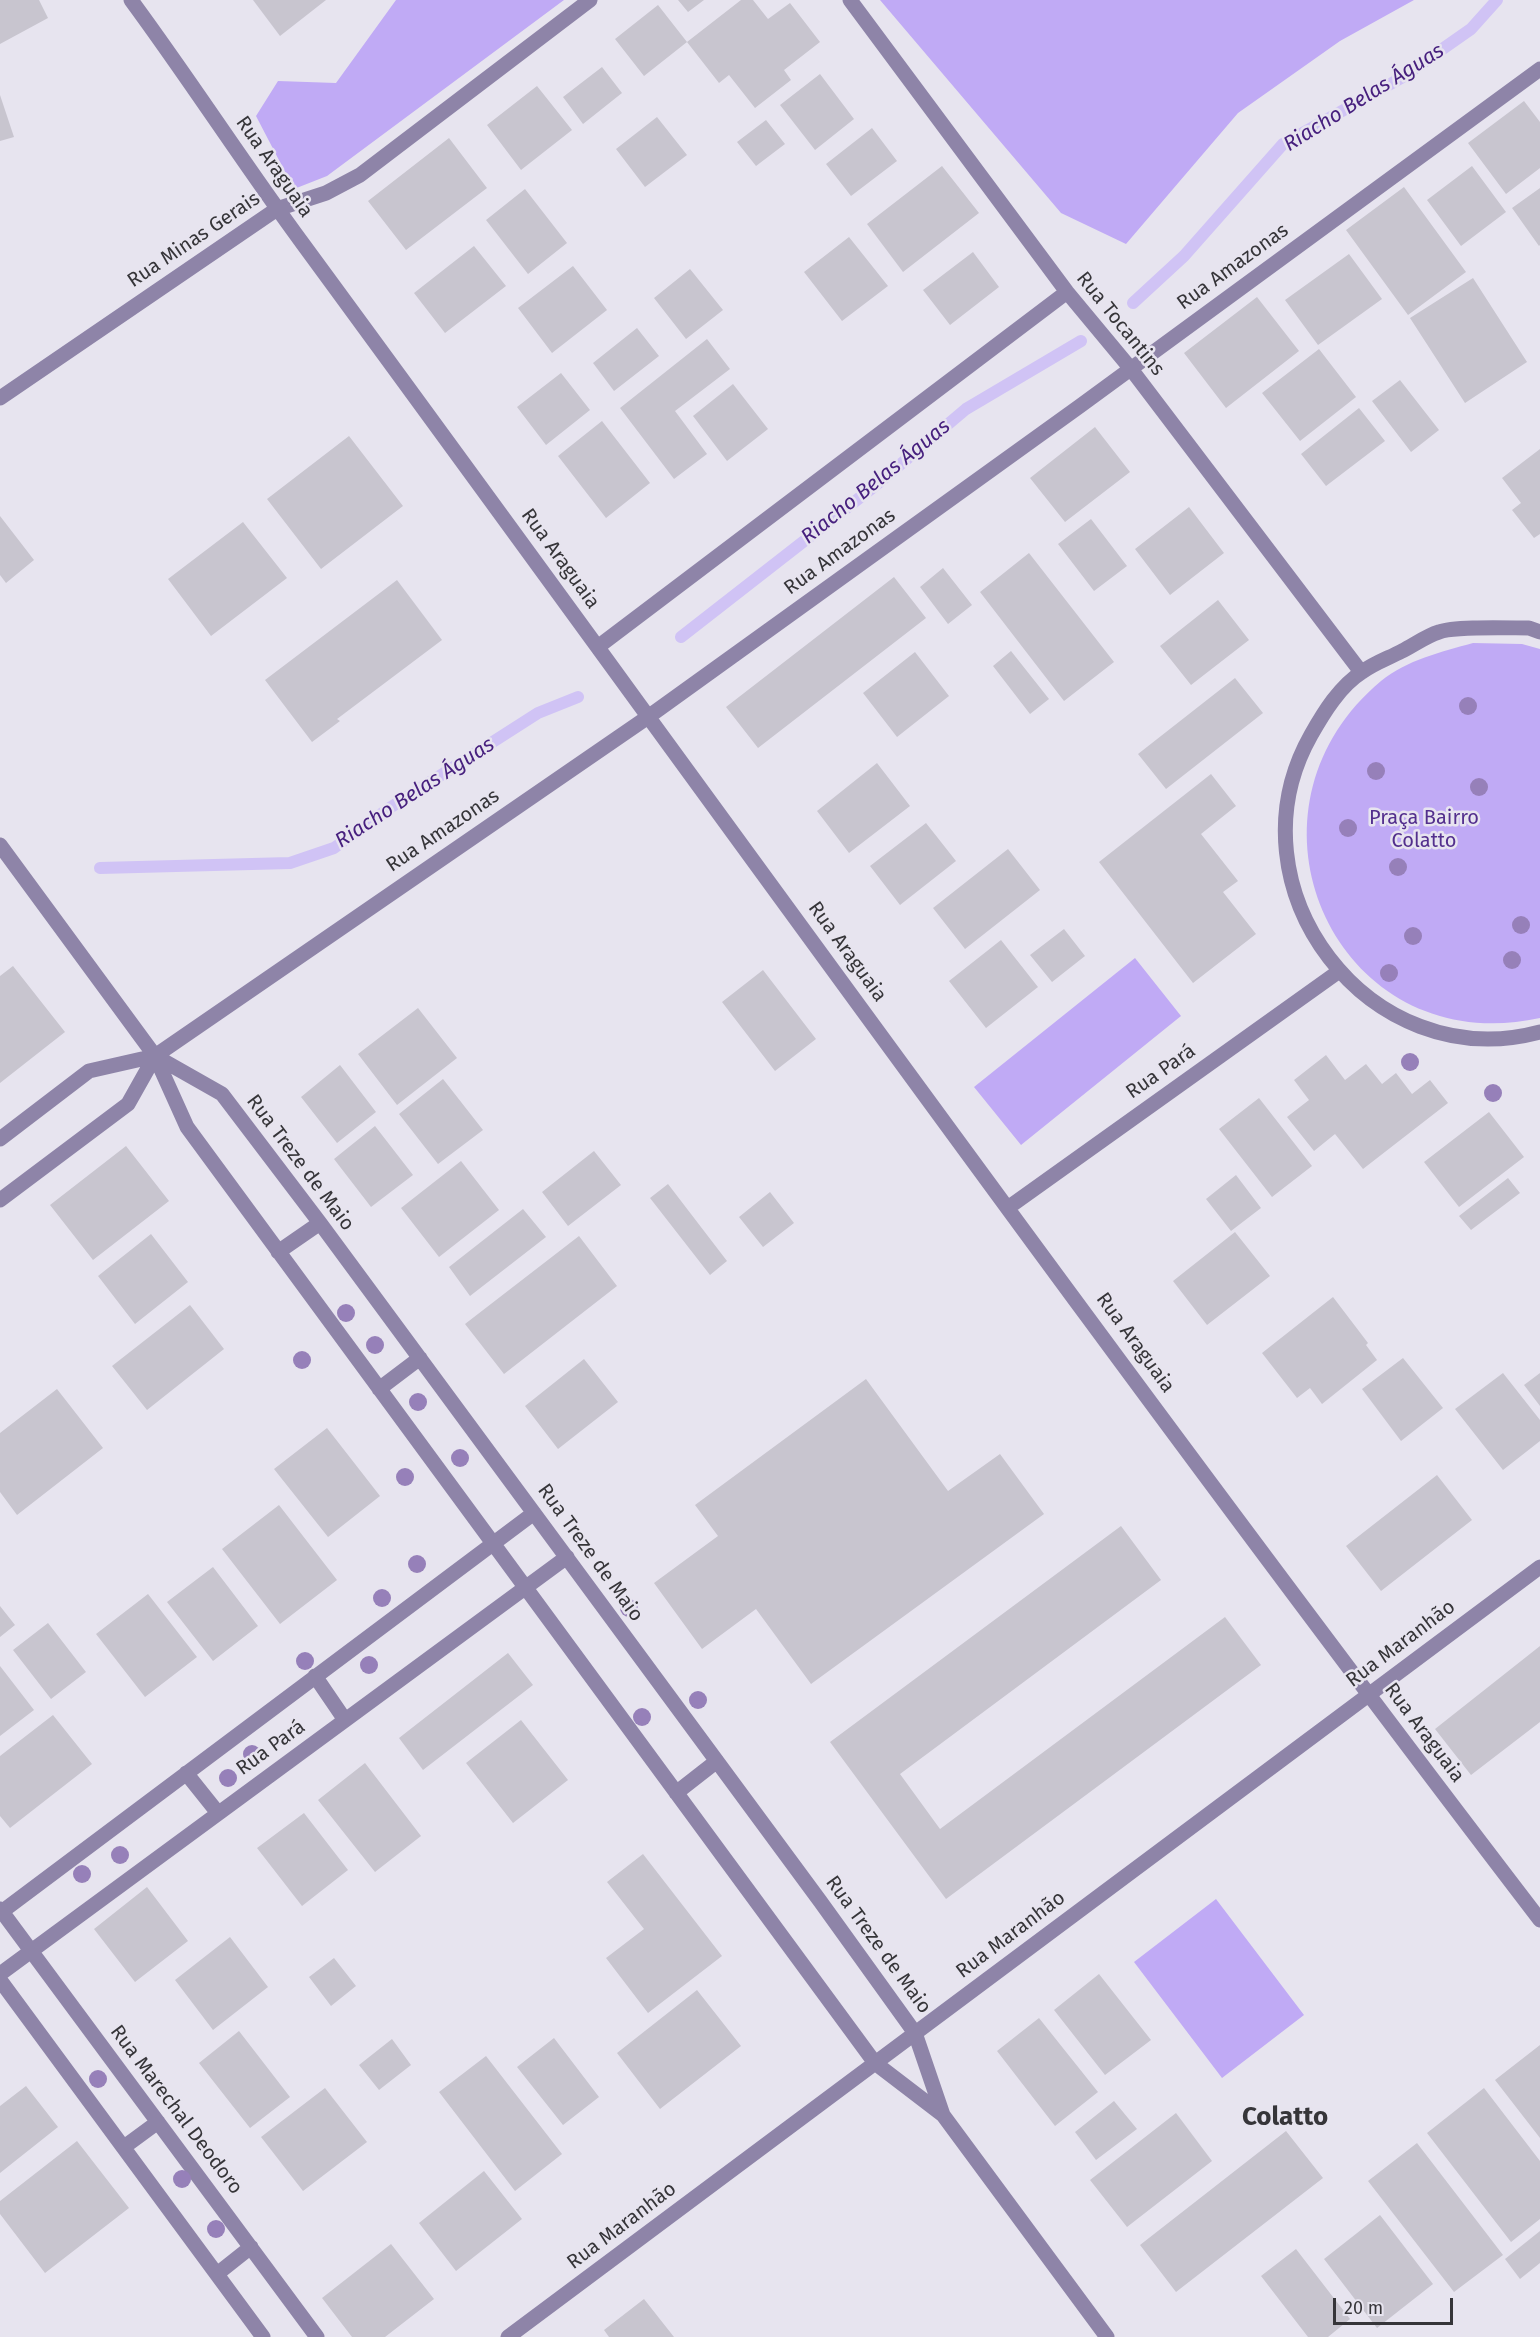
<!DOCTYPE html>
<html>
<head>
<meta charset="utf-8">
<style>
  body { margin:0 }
  #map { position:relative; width:1540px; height:2337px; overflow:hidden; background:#e7e4ef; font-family:"Fira Sans",sans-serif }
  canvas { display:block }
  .scale { position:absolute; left:1333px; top:2298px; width:120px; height:27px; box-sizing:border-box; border:3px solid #363539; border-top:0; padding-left:8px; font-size:18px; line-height:21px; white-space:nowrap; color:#363539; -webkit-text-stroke:4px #e7e4ef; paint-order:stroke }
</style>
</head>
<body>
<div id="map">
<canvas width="1540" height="2337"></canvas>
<div class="scale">20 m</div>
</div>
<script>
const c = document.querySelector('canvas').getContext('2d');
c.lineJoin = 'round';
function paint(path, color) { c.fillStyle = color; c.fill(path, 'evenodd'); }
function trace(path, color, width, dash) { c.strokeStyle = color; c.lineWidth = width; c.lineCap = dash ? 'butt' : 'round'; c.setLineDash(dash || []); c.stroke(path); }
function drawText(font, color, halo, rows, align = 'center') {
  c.font = font + ' "Fira Sans",sans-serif'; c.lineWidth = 5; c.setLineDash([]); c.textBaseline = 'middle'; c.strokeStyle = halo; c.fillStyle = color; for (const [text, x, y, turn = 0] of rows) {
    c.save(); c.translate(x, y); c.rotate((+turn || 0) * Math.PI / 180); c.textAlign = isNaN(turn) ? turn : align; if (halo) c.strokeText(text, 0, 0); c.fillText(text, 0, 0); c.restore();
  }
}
const green = new Path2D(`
  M 396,0 L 564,0 L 327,176 L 294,189 L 256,116 L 278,81 L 336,83 Z
  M 880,0 L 1414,0 L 1340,41 L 1238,113 L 1126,244 L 1061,213 Z
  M 1473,643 L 1522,644 L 1540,649 L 1540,1018 C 1337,1063 1223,813 1381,681 C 1407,660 1441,652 1473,643 Z
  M 1135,958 L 1181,1016 L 1021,1145 L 974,1087 Z
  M 1216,1899 L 1304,2015 L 1222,2078 L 1134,1962 Z`);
const stream = new Path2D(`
  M 1133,303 L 1184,256 L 1283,144 L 1401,78 L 1471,29 L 1497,0
  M 681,637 L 876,485 L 966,409 L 1081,341
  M 100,868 L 290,863 L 334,848 L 388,809 L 538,713 L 578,697`);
const building = new Path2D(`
  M 0,0 L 39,0 L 48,18 L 0,44 Z
  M 253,0 L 326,0 L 280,36 Z
  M 678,0 L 704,0 L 688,12 Z
  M 741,0 L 753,0 L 768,19 L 790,3 L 820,42 L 784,70 L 791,80 L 755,108 L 729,75 L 719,83 L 687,42 Z
  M 658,5 L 687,42 L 644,76 L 615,39 Z
  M 602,67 L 622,93 L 583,124 L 563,97 Z
  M 820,74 L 854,119 L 815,150 L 780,105 Z
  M 537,86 L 572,130 L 521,170 L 487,125 Z
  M 0,95 L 14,137 L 0,141 Z
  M 1524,101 L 1540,122 L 1540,168 L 1506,194 L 1468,143 Z
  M 657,117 L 687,155 L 645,187 L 616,149 Z
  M 766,120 L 785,144 L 756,166 L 737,142 Z
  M 872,128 L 897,161 L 851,196 L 826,164 Z
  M 449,138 L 487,188 L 406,250 L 368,201 Z
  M 942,166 L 979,213 L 903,272 L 867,224 Z
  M 1472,166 L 1506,212 L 1461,246 L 1427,200 Z
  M 1404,187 L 1466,272 L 1408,315 L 1346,230 Z
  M 1540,188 L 1540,245 L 1539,246 L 1512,208 Z
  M 525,189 L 567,243 L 528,274 L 486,220 Z
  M 849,237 L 888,286 L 842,321 L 804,272 Z
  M 474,246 L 506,286 L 445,333 L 414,293 Z
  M 973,252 L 999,287 L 950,325 L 923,290 Z
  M 1349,254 L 1382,299 L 1318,345 L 1285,300 Z
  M 573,266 L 607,310 L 552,353 L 518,308 Z
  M 690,269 L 723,310 L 686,339 L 654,298 Z
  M 1473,278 L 1527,362 L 1465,403 L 1410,318 Z
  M 1257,297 L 1299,351 L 1226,408 L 1184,353 Z
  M 637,328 L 659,356 L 614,391 L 593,363 Z
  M 707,339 L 730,369 L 675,411 L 707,454 L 674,479 L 620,408 Z
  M 1319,349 L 1356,397 L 1300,441 L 1262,393 Z
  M 561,373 L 590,410 L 546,445 L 517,407 Z
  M 1400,380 L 1439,430 L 1411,452 L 1372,401 Z
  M 733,384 L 768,429 L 727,461 L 693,416 Z
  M 1359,408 L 1385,441 L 1326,486 L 1301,454 Z
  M 602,421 L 650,483 L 606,518 L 558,456 Z
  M 1095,427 L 1130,472 L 1065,522 L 1030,478 Z
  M 349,436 L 403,506 L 321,569 L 267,499 Z
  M 1540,449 L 1540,534 L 1534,538 L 1512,510 L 1521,503 L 1502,478 Z
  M 1189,507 L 1224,553 L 1170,595 L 1135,549 Z
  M 0,516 L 34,560 L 6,583 L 0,575 Z
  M 1091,519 L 1127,566 L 1094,591 L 1058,544 Z
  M 243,522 L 287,578 L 211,636 L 168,579 Z
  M 1029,553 L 1114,662 L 1064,701 L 980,592 Z
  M 943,568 L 972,605 L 948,624 L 920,587 Z
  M 894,577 L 926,618 L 758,748 L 726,707 Z
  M 397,580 L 442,640 L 337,719 L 340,721 L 312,742 L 265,680 Z
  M 1218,600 L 1249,640 L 1191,685 L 1160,646 Z
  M 1011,651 L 1049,699 L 1030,714 L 993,666 Z
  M 915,652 L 949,696 L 897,737 L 863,693 Z
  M 1235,678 L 1263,713 L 1166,789 L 1138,754 Z
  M 877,763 L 910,806 L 849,853 L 817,811 Z
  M 1211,774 L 1236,806 L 1201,834 L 1238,881 L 1223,892 L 1256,934 L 1193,983 L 1099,862 Z
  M 926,823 L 956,861 L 900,905 L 870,866 Z
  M 1008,849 L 1040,890 L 965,949 L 933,908 Z
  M 1064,929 L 1085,956 L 1052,982 L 1030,955 Z
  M 1001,940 L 1038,987 L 986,1028 L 949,981 Z
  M 13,966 L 65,1032 L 0,1083 L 0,976 Z
  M 763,970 L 816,1039 L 775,1071 L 722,1002 Z
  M 418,1008 L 457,1058 L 397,1105 L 358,1054 Z
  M 1326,1055 L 1345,1080 L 1366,1064 L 1382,1084 L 1396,1073 L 1412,1094 L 1430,1080 L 1448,1103 L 1363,1169 L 1335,1134 L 1314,1151 L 1287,1117 L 1309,1100 L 1294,1080 Z
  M 340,1065 L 376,1112 L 337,1143 L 301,1097 Z
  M 443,1079 L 483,1130 L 438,1164 L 399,1114 Z
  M 1259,1098 L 1312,1166 L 1272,1197 L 1219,1129 Z
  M 1489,1112 L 1524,1157 L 1459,1207 L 1424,1162 Z
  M 375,1126 L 413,1175 L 371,1207 L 334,1159 Z
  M 126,1146 L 169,1201 L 93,1260 L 50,1205 Z
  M 594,1151 L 621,1185 L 568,1226 L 542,1192 Z
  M 461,1161 L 499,1210 L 439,1257 L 401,1208 Z
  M 1236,1175 L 1261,1208 L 1231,1231 L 1206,1199 Z
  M 1508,1178 L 1520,1193 L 1471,1230 L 1459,1216 Z
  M 668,1184 L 727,1261 L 710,1275 L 650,1198 Z
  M 770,1192 L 794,1223 L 763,1247 L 739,1217 Z
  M 523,1209 L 546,1237 L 470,1296 L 449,1267 Z
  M 1235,1232 L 1270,1276 L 1207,1325 L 1173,1281 Z
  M 151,1234 L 188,1282 L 135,1324 L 98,1276 Z
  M 579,1236 L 617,1286 L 504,1374 L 465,1324 Z
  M 1333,1297 L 1368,1343 L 1366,1345 L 1377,1360 L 1322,1404 L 1310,1388 L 1297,1398 L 1262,1353 Z
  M 190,1305 L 224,1349 L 147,1410 L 112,1366 Z
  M 1403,1358 L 1443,1408 L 1401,1441 L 1362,1389 Z
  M 584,1359 L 618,1402 L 558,1449 L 525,1406 Z
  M 1503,1373 L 1540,1420 L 1540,1441 L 1503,1470 L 1455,1409 Z
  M 1540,1373 L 1540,1406 L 1524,1385 Z
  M 866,1379 L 948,1491 L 1000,1454 L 1044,1514 L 811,1684 L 756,1609 L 702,1649 L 654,1583 L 718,1536 L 695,1505 Z
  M 57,1389 L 103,1448 L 17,1515 L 0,1492 L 0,1433 Z
  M 327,1428 L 380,1496 L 328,1537 L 274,1469 Z
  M 1437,1475 L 1472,1520 L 1381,1591 L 1346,1546 Z
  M 279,1505 L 337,1580 L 280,1624 L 222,1549 Z
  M 1121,1526 L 1161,1580 L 900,1774 L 940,1829 L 1225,1617 L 1261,1665 L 946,1899 L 830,1742 Z
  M 213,1567 L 258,1626 L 213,1661 L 167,1602 Z
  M 148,1594 L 197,1657 L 145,1697 L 96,1634 Z
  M 0,1606 L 15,1625 L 0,1637 Z
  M 48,1623 L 86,1672 L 51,1699 L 13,1650 Z
  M 1540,1646 L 1540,1722 L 1471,1775 L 1435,1729 Z
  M 508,1653 L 533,1685 L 423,1770 L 399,1738 Z
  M 0,1666 L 34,1710 L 0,1736 Z
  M 53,1715 L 92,1764 L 10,1828 L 0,1816 L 0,1756 Z
  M 521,1720 L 568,1780 L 513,1823 L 466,1763 Z
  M 365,1763 L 421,1836 L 375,1872 L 318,1800 Z
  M 304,1813 L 348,1870 L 302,1906 L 257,1848 Z
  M 643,1854 L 722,1956 L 648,2013 L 606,1958 L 644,1929 L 607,1882 Z
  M 147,1887 L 188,1941 L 135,1982 L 94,1929 Z
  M 230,1937 L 268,1987 L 213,2030 L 175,1980 Z
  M 334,1958 L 356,1986 L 331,2006 L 309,1977 Z
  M 1099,1974 L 1151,2040 L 1105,2075 L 1054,2010 Z
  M 697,1990 L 741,2046 L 660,2109 L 617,2053 Z
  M 1039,2018 L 1098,2092 L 1055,2126 L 997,2051 Z
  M 239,2031 L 290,2097 L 250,2128 L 199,2063 Z
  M 554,2038 L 599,2097 L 563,2125 L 517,2067 Z
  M 392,2039 L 411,2065 L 379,2090 L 359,2065 Z
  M 1540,2045 L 1540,2138 L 1495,2080 Z
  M 486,2056 L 562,2154 L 515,2191 L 439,2092 Z
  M 26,2086 L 58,2127 L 0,2173 L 0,2106 Z
  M 325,2088 L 367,2142 L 303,2191 L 261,2137 Z
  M 1484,2088 L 1540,2161 L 1540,2219 L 1511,2242 L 1427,2133 Z
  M 1114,2101 L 1137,2129 L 1096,2160 L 1075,2132 Z
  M 1176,2113 L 1212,2161 L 1127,2227 L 1090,2180 Z
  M 1286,2131 L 1323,2178 L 1176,2292 L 1140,2245 Z
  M 77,2141 L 129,2208 L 45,2273 L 0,2214 L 0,2201 Z
  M 1417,2143 L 1503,2255 L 1454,2292 L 1368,2181 Z
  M 484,2171 L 522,2219 L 456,2271 L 419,2223 Z
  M 1380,2215 L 1433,2284 L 1377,2328 L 1324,2259 Z
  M 1540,2231 L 1540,2263 L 1520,2279 L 1505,2259 Z
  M 391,2244 L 434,2299 L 385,2337 L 352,2337 L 322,2298 Z
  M 1296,2249 L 1350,2319 L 1328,2337 L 1308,2337 L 1261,2276 Z
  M 644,2299 L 674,2337 L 609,2337 L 604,2330 Z`);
const minor = new Path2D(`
  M 131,0 C 190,80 244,164 303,244 C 714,804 1118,1369 1540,1920
  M 850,0 L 1067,292 L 1131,369 L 1361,672
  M 0,398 L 277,209 L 326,193 L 360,175 L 590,0
  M 1540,632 L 1529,628 C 1509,628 1454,626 1439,632 C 1426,636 1414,645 1402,651 C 1389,658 1374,663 1362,672 C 1340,686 1324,712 1311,735 C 1225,887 1369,1078 1540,1032
  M 599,646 L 1067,292
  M 0,845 L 155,1056 L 187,1127 L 875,2063 L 943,2115 L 1107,2337
  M 155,1056 L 222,1094 L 320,1223 L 820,1901 L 915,2033 L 943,2115
  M 0,1139 L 89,1071 L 155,1056 L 648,717 L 1080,406 L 1540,69
  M 0,1200 L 128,1104 L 155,1056
  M 1009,1207 L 1338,972
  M 278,1252 L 320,1223
  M 379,1389 L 420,1358
  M 315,1676 L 345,1720
  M 186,1773 L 218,1813
  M 676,1793 L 717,1761
  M 0,1909 L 317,2337
  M 0,1913 L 534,1513
  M 0,1974 L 567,1557
  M 0,1980 L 263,2337
  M 124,2147 L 158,2122
  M 217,2274 L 251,2247
  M 508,2337 L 1540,1567`);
const trees = [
  [1468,706],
  [1376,771],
  [1479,787],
  [1348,828],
  [1398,867],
  [1521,925],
  [1413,936],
  [1512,960],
  [1389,973],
  [1410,1062],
  [1493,1093],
  [346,1313],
  [375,1345],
  [302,1360],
  [418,1402],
  [460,1458],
  [405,1477],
  [417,1564],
  [382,1598],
  [629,1608],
  [305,1661],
  [369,1665],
  [698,1700],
  [642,1717],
  [252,1754],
  [228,1778],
  [120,1855],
  [82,1874],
  [98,2079],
  [182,2179],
  [216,2229]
];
const streetNames = [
  ["Rua Araguaia",274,167,55],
  ["Rua Minas Gerais",194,240,-34],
  ["Rua Amazonas",1233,267,-36],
  ["Rua Tocantins",1120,324,51],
  ["Rua Amazonas",840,552,-36],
  ["Rua Araguaia",560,559,54],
  ["Rua Amazonas",443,831,-34],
  ["Rua Araguaia",847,952,54],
  ["Rua Pará",1161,1072,-35],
  ["Rua Treze de Maio",300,1163,53],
  ["Rua Araguaia",1135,1343,54],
  ["Rua Treze de Maio",590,1553,54],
  ["Rua Maranhão",1401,1644,-37],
  ["Rua Araguaia",1424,1733,53],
  ["Rua Pará",271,1748,-36],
  ["Rua Maranhão",1011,1935,-37],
  ["Rua Treze de Maio",878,1945,54],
  ["Rua Marechal Deodoro",176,2110,53],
  ["Rua Maranhão",622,2226,-37]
];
const parkNames = [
  ["Praça Bairro",1424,818],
  ["Colatto",1424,841]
];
const waterNames = [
  ["Riacho Belas Águas",1364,98,-32],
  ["Riacho Belas Águas",876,482,-39],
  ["Riacho Belas Águas",415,793,-33]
];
const districtNames = [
  ["Colatto",1285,2118]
];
paint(green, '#c0aaf5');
trace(stream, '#d0c3f5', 12);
paint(building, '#c8c5cf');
trace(minor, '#8e84a8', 15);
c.fillStyle = '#9680b9';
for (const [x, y] of trees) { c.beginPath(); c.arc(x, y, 9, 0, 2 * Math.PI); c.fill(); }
drawText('20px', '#363539', '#e7e4ef', streetNames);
drawText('20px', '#532f8d', '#e7e4ef', parkNames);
drawText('italic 21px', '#47207e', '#e7e4ef', waterNames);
drawText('bold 26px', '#363539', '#e7e4ef', districtNames);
</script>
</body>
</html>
